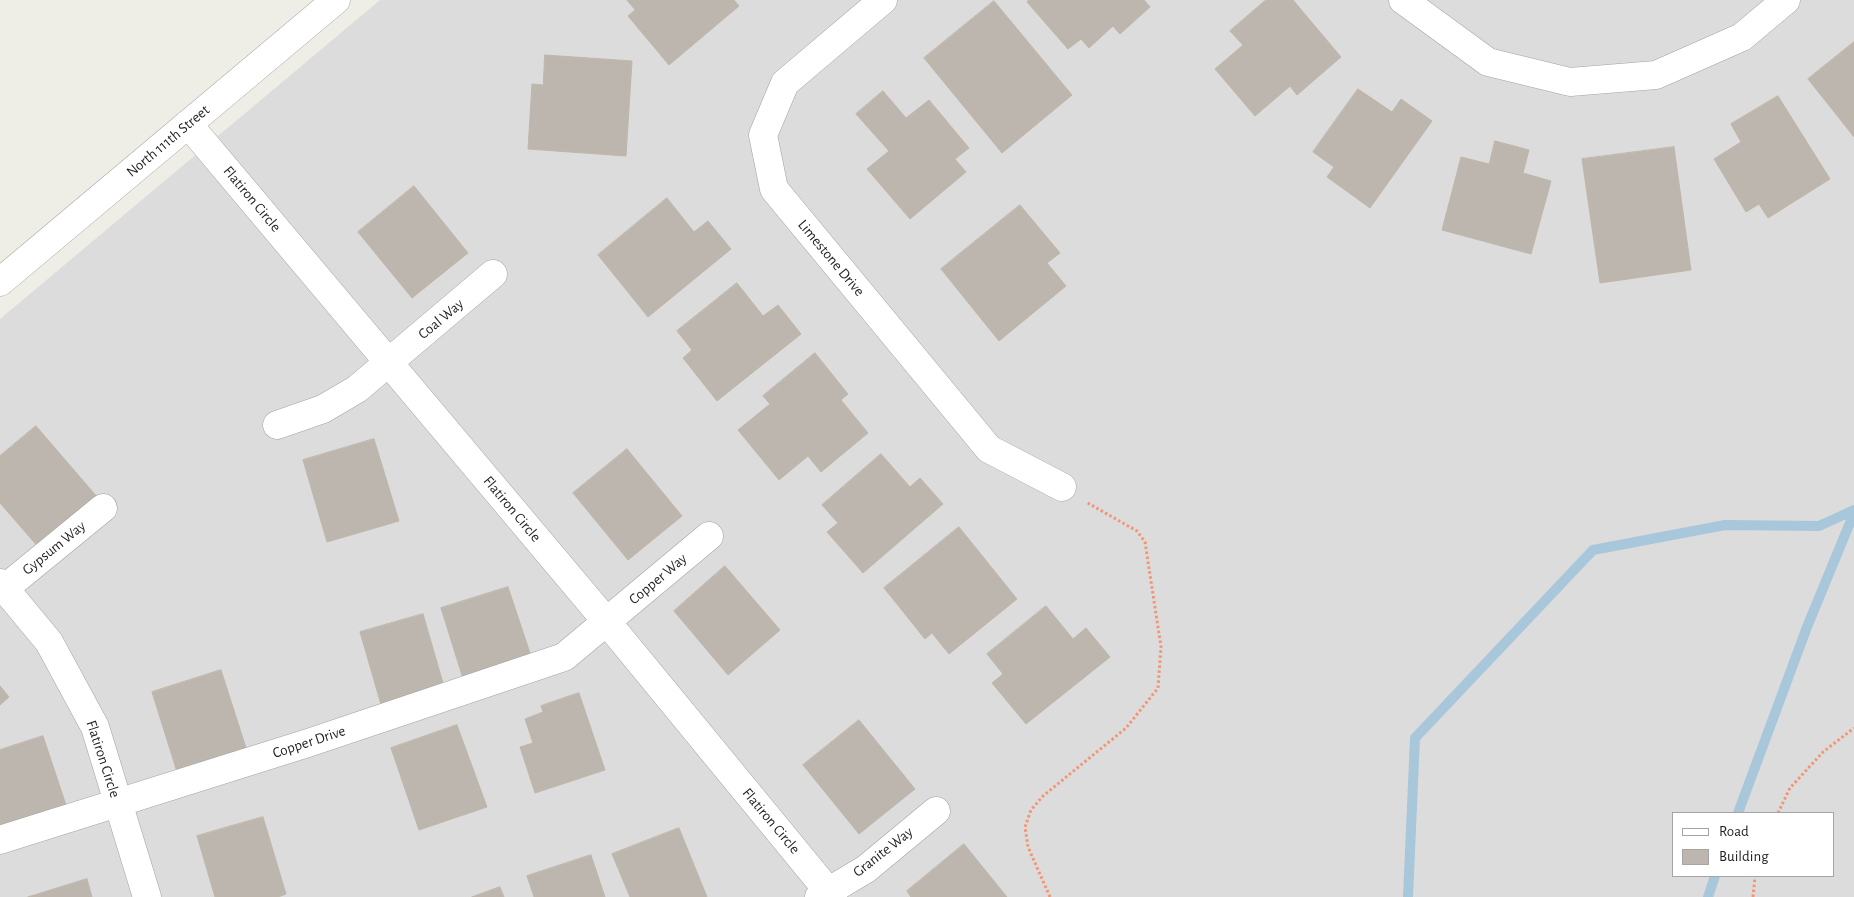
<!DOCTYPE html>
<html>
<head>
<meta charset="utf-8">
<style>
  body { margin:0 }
  #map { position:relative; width:1854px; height:897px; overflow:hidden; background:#efeee6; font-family:"Alegreya Sans",sans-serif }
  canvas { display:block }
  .legend { position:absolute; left:1672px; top:812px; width:162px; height:65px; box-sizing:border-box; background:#fff; border:1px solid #a5a5a5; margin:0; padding:6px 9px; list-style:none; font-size:15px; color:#1f1f1f }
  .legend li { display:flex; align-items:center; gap:10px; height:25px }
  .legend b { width:25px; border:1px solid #a5a5a5 }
</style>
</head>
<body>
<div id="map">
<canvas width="1854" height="897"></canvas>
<ul class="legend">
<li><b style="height:6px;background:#fff"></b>Road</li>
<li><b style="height:14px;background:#bcb6af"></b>Building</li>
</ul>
</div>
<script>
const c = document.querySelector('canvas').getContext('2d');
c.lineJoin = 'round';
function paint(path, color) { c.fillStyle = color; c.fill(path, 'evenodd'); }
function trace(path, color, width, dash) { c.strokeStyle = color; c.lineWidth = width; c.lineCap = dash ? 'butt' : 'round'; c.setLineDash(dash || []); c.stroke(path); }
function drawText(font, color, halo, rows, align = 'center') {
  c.font = font + ' "Alegreya Sans",sans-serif'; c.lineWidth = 5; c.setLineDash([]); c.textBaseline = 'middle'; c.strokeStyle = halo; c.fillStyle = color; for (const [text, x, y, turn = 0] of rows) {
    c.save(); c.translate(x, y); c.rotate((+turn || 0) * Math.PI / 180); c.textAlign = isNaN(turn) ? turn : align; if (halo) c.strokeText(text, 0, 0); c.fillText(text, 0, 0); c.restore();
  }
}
const residential = new Path2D(`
  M 380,0 L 1854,0 L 1854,897 L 0,897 L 0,319 ZM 1673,813 L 1833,813 L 1833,876 L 1673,876 Z`);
const stream = new Path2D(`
  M 1738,813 L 1807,627 L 1854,513
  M 1408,897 L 1415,738 L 1593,550 L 1725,525 L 1819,526 L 1854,510
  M 1708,897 L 1715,876`);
const building = new Path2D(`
  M 627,0 L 734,0 L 739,6 L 669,65 L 628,16 L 635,10 Z
  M 1029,0 L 1144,0 L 1150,7 L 1120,34 L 1113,26 L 1089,48 L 1081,39 L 1068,49 L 1027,2 Z
  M 1266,0 L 1293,0 L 1341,57 L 1297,95 L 1290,86 L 1255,116 L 1215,69 L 1243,45 L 1230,31 Z
  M 994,1 L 1072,95 L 1002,153 L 924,58 Z
  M 1854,42 L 1854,137 L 1808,79 Z
  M 545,55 L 632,61 L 626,156 L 528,149 L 532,84 L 543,85 Z
  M 1358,89 L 1392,112 L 1401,99 L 1432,121 L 1370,208 L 1327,177 L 1334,167 L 1313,152 Z
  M 883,91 L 906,118 L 929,100 L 969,148 L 955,159 L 966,172 L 910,219 L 867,169 L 889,151 L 856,114 Z
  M 1778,96 L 1830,179 L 1768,218 L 1759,204 L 1746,212 L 1714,159 L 1741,142 L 1731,124 Z
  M 1495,141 L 1529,150 L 1523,173 L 1551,181 L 1531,254 L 1442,230 L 1461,157 L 1489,164 Z
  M 1674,147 L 1691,270 L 1600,283 L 1582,159 Z
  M 414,186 L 468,253 L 412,298 L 358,232 Z
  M 667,198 L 694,232 L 708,221 L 731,249 L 648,317 L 598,255 Z
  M 1020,205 L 1060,253 L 1047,263 L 1066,286 L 999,341 L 941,269 Z
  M 737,283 L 763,316 L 778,305 L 801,334 L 717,401 L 683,358 L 692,350 L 677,331 Z
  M 815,353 L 848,394 L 841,400 L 868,433 L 821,472 L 808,456 L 779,480 L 738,430 L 770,404 L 763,396 Z
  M 36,426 L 98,498 L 40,549 L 0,503 L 0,456 Z
  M 374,439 L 399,521 L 327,542 L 303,460 Z
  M 627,449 L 682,516 L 628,560 L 573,493 Z
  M 881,454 L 910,487 L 920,478 L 943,504 L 863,573 L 827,532 L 838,523 L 822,505 Z
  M 959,527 L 1017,599 L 949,654 L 932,633 L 925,639 L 884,588 Z
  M 725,566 L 780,630 L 728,675 L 674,611 Z
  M 508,587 L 533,662 L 465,685 L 441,608 Z
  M 1046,606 L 1073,639 L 1086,628 L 1110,657 L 1026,724 L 992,683 L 1003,674 L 987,654 Z
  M 423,614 L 445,690 L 382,708 L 360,632 Z
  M 221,670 L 248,754 L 178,775 L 152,692 Z
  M 0,686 L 9,697 L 0,705 Z
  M 579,693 L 605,770 L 535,793 L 520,747 L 533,743 L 525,719 L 543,712 L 541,706 Z
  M 859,720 L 915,789 L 859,834 L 803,765 Z
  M 457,725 L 487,807 L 419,830 L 391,748 Z
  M 43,736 L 67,808 L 0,830 L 0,750 Z
  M 263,817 L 286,894 L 278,897 L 215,897 L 197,836 Z
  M 679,828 L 707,897 L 630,897 L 612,854 Z
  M 964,844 L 1007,897 L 911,897 L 907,891 Z
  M 591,855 L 605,897 L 534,897 L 527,876 Z
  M 87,879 L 92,897 L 28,897 Z
  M 500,887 L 504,897 L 472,897 Z`);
const path = new Path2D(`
  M 1778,813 L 1790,788 L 1823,752 L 1854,728
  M 1050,897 L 1028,847 L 1025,827 L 1031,810 L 1043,796 L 1126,728 L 1158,688 L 1161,647 L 1145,542 L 1137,531 L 1086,502
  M 1753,897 L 1755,876`);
const minor = new Path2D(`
  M 883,0 L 785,83 L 763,135 L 774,189 L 989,449 L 1062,487
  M 1403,0 L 1488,62 L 1570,82 L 1656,75 L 1742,37 L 1786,0
  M 188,124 L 607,622 L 833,897
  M 0,282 L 336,0
  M 277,425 L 323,409 L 357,389 L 493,274
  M 0,583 L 49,642 L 95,727 L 147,897
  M 4,589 L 103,508
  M 0,840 L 308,743 L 564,657 L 709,536
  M 819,897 L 866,869 L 936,811`);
const streetNames = [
  ["North 111th Street",168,141,-40],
  ["Flatiron Circle",252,199,50],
  ["Limestone Drive",831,258,50],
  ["Coal Way",441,319,-40],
  ["Flatiron Circle",512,509,50],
  ["Gypsum Way",54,548,-39],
  ["Copper Way",658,579,-40],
  ["Copper Drive",309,742,-18],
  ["Flatiron Circle",103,759,72],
  ["Flatiron Circle",771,821,50],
  ["Granite Way",883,852,-38]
];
paint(residential, '#dddcdc');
trace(stream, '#a9c7da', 10);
paint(building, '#bcb6af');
trace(building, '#c0b7a9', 1);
trace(minor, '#a3a3a3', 29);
trace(path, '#f29574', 3, [2.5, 2.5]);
trace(minor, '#fff', 28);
drawText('15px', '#1f1f1f', '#fff', streetNames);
</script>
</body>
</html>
